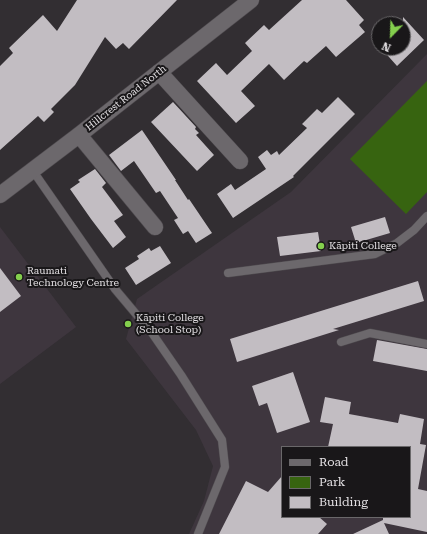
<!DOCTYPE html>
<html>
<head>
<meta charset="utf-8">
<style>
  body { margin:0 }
  #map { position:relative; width:427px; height:534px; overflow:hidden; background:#322e32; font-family:"Roboto Serif",serif }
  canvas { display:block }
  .legend { position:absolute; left:281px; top:446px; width:130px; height:72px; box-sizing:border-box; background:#191719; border:1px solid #6a686a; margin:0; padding:5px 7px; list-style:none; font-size:12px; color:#e4e1e4 }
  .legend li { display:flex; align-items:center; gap:8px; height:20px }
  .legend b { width:20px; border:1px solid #6a686a }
  .north { position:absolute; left:371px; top:16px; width:40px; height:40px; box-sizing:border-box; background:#191719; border:1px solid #6a686a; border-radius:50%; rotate:203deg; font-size:11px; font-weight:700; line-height:16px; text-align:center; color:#e4e1e4 }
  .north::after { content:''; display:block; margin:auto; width:14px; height:18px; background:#84cf4d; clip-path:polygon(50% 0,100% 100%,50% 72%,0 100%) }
</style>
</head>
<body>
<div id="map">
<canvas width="427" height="534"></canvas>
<ul class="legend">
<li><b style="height:5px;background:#6c686c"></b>Road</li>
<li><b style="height:11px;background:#376410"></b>Park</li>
<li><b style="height:11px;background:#c2bdc2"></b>Building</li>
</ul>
<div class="north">N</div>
</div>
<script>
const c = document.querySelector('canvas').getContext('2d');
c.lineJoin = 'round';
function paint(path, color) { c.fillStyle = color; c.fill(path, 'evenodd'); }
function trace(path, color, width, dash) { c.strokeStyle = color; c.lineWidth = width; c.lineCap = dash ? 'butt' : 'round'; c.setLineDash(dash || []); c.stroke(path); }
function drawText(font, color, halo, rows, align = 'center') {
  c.font = font + ' "Roboto Serif",serif'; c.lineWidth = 4; c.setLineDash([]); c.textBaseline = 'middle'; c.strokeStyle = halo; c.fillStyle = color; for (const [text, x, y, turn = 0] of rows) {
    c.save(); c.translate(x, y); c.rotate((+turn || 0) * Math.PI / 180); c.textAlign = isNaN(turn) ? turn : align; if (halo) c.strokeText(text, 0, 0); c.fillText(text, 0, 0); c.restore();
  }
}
const built = new Path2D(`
  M 427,54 L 427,534 L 189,534 L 204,501 L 213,466 L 196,430 L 126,339 L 137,299 L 291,192 ZM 282,447 L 410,447 L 410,517 L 282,517 Z
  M 0,227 L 76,327 L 0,384 Z`);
const green = new Path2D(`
  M 427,81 L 427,192 L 406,214 L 350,159 Z`);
const building = new Path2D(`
  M 77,0 L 177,0 L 129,49 L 123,43 L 116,49 L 105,37 L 75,85 L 51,109 L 54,112 L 44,122 L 38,116 L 0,150 L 0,66 L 13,53 L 9,48 L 43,15 L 57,31 Z
  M 302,0 L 346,0 L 364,20 L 359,25 L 365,32 L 336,57 L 326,46 L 307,63 L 304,61 L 284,80 L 269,64 L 241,91 L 255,106 L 236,123 L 197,81 L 216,63 L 227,75 L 252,51 L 245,43 L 264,25 L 269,30 Z
  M 403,17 L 424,40 L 397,66 L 381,48 L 403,48 Z
  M 338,97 L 355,114 L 293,176 L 294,177 L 233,218 L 217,194 L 231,184 L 235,190 L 266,169 L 258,157 L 267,150 L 271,155 L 277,151 L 279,155 L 307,128 L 302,124 L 317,109 L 322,113 Z
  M 173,102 L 196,127 L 195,129 L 199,133 L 196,135 L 214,155 L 197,171 L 151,122 Z
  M 142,130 L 176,180 L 175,180 L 188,200 L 189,199 L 212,233 L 196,243 L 188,231 L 183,234 L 174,220 L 178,218 L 160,191 L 156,193 L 134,161 L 121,171 L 109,155 Z
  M 95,169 L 106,183 L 102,187 L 123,215 L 114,221 L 126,237 L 113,248 L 91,219 L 70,189 L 80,182 L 78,180 Z
  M 385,217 L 390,233 L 356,243 L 351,227 Z
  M 318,232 L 321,251 L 280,256 L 277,237 Z
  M 160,246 L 171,263 L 136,285 L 125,268 L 139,259 L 137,256 L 149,248 L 151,251 Z
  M 0,268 L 21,296 L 0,312 Z
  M 418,281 L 424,301 L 333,329 L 339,330 L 237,362 L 230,339 Z
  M 377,340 L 427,349 L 427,371 L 373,361 Z
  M 293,372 L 310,422 L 277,433 L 267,403 L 259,406 L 252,386 Z
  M 325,397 L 351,402 L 349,414 L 398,423 L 400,414 L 424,419 L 420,444 L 426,445 L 418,489 L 427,491 L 427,532 L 384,523 L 389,534 L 353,534 L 383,520 L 383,517 L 410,517 L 410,447 L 328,447 L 333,424 L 320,422 Z
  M 282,476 L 282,517 L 319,517 L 327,524 L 318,534 L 219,534 L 246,481 L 268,492 Z`);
const lane = new Path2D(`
  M 33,171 L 115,289 L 152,333 L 181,375 L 222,440 L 225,467 L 198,534
  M 228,273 L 375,254 L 397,243 L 414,230 L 427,216
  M 341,342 L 370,333 L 427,344`);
const street = new Path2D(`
  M 159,72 L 240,161
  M 79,135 L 155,227
  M 0,195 L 79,135 L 251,0`);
const markers = [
  [321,246,4,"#84cf4d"],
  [19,277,4,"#84cf4d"],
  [128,324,4,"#84cf4d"]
];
const streetNames = [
  ["Hillcrest Road North",126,98,-38]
];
const poiNames = [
  ["Kāpiti College",329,246],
  ["Raumati",27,271],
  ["Technology Centre",27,283],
  ["Kāpiti College",136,318],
  ["(School Stop)",136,330]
];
paint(built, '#3e363e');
paint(green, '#376410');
paint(building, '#c2bdc2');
trace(lane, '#4f4b4f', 9);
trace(street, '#4f4b4f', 17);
trace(lane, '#6c686c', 8);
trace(street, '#6c686c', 16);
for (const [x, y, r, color] of markers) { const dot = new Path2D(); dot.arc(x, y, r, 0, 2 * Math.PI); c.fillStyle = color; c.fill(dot); trace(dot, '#191719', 1.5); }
drawText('10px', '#e4e1e4', '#191719', streetNames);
drawText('10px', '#e4e1e4', '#191719', poiNames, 'left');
</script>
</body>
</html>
